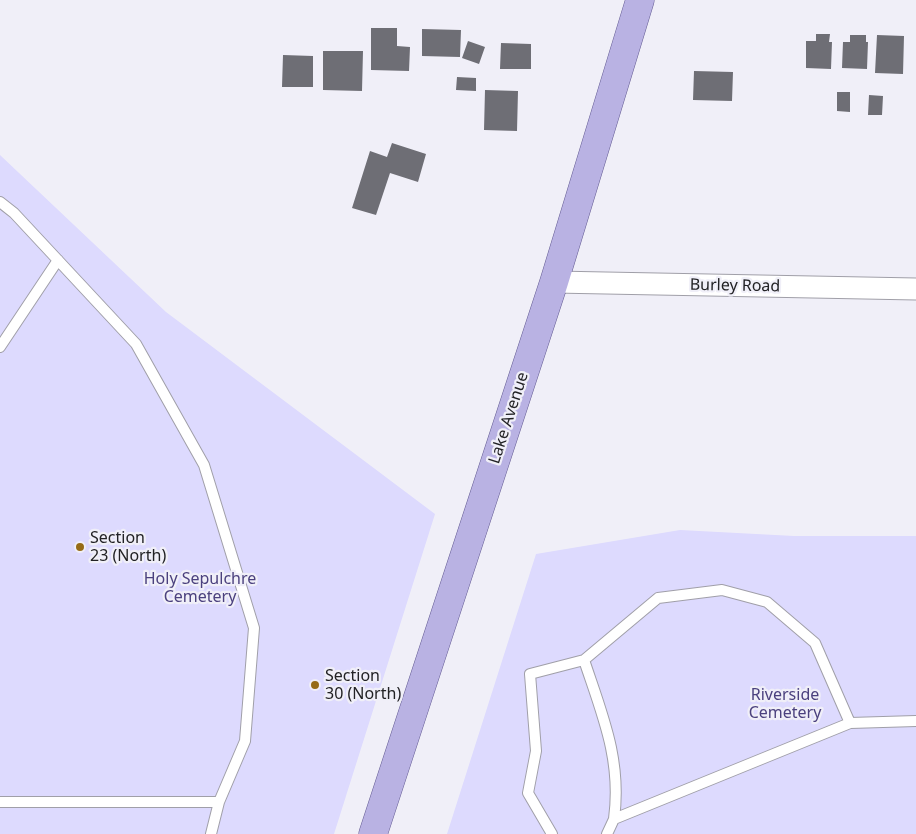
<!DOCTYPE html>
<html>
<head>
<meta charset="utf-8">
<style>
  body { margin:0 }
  canvas { display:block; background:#f0eff8 }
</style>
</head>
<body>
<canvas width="916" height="834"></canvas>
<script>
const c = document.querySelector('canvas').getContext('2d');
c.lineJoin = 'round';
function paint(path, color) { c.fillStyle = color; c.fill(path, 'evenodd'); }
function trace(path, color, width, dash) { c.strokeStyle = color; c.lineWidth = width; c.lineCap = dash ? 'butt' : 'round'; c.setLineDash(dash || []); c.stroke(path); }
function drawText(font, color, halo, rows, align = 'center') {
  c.font = font + ' "Noto Sans",sans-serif'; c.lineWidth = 4.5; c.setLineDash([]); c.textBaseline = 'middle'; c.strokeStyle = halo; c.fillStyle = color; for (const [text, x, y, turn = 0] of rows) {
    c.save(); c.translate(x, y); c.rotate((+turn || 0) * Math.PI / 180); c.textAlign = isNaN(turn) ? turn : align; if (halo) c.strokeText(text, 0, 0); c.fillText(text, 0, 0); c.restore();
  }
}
const green = new Path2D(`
  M 0,155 L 166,312 L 435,514 L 334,834 L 0,834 Z
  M 680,530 L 794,536 L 916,536 L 916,834 L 447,834 L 536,554 Z`);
const building = new Path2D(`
  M 371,28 L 397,28 L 397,46 L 410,47 L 409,71 L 371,70 Z
  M 422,29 L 461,30 L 460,57 L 422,56 Z
  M 816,34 L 830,34 L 829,42 L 832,42 L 831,69 L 806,68 L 806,41 L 816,41 Z
  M 850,35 L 866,35 L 866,42 L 868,42 L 867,69 L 842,68 L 843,42 L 850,42 Z
  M 877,35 L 904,36 L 903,74 L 875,73 Z
  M 468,41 L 485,47 L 479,64 L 462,58 Z
  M 501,43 L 531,44 L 531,69 L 500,69 Z
  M 323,51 L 363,51 L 362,91 L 323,90 Z
  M 283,55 L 313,56 L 313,87 L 282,87 Z
  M 694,71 L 733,72 L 732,101 L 693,100 Z
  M 457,77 L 476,78 L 476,91 L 456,90 Z
  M 485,90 L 518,91 L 517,131 L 484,130 Z
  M 837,92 L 850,92 L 850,112 L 837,111 Z
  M 869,95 L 883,96 L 882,115 L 868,115 Z
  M 392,143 L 426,154 L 418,182 L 390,173 L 376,215 L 352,208 L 370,151 L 387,157 Z`);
const service = new Path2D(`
  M 0,202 L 14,213 L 136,344 L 204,465 L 254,628 L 245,741 L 219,802 L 211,834
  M 0,347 L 58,260
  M 584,660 C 602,714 622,760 614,819
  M 0,802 L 219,802
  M 552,834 L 528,793 L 536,751 L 530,674 L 584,660 L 658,598 L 722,590 L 767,602 L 815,643 L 850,723
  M 607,834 L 614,819 L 850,723 L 916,721`);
const minor = new Path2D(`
  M 554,282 L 916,289`);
const primary = new Path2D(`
  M 373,834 L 554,282 L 640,0`);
const markers = [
  [80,547,5,"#966b17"],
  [315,685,5,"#966b17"]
];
const streetNames = [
  ["Burley Road",735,286,1],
  ["Lake Avenue",509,418,-72]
];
const poiNames = [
  ["Section",90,538],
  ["23 (North)",90,556],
  ["Section",325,676],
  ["30 (North)",325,694]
];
const parkNames = [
  ["Holy Sepulchre",200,579],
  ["Cemetery",200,597],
  ["Riverside",785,695],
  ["Cemetery",785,713]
];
paint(green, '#dddafe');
paint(building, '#6e6e75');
trace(service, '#a09fa8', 12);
trace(minor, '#a09fa8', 23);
trace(primary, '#665e95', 29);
trace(service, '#fff', 10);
trace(minor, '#fff', 21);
trace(primary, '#b9b2e3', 28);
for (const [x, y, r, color] of markers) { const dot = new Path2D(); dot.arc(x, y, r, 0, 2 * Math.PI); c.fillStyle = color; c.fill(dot); trace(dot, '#f0eff8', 2); }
drawText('16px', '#222225', '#f0eff8', streetNames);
drawText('16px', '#222225', '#f0eff8', poiNames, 'left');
drawText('16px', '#4b417e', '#f0eff8', parkNames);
</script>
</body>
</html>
